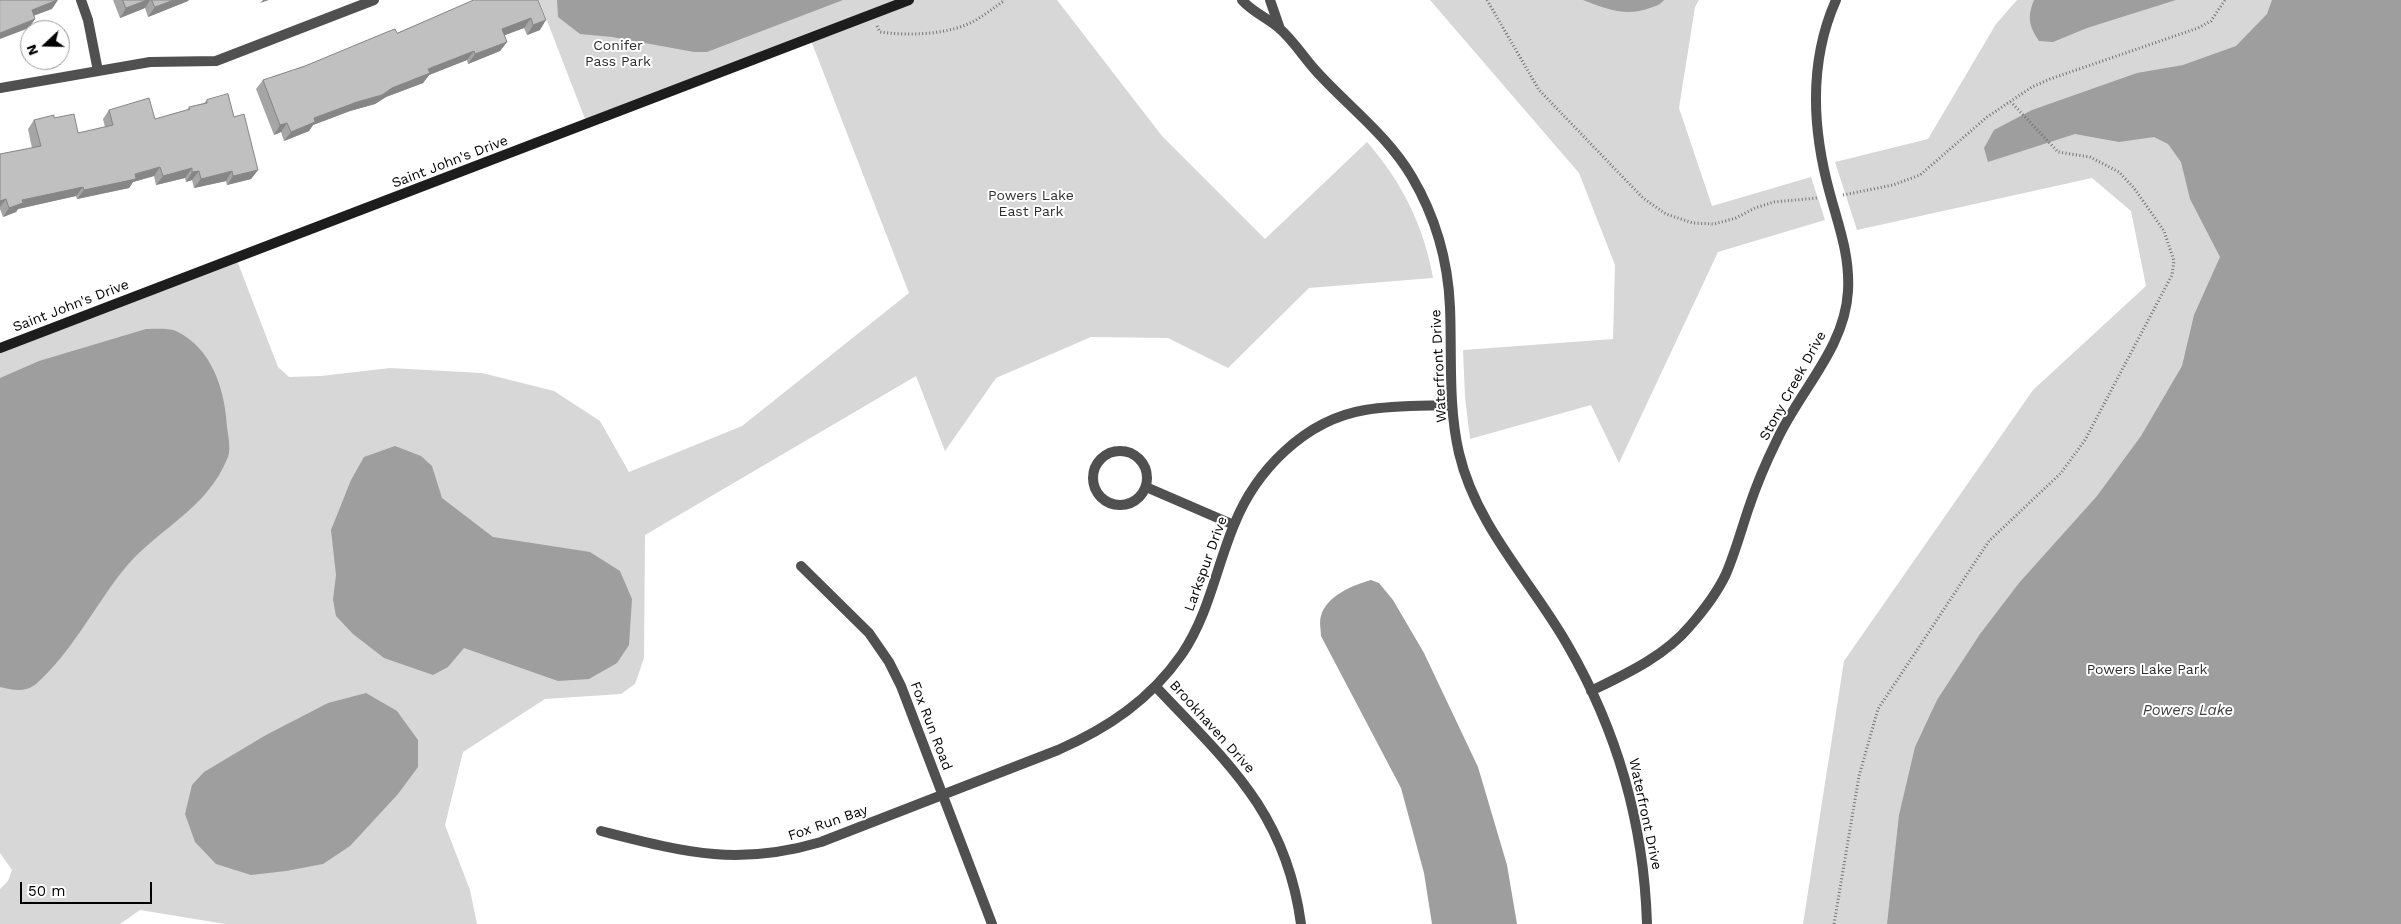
<!DOCTYPE html>
<html>
<head>
<meta charset="utf-8">
<style>
  body { margin:0 }
  #map { position:relative; width:2401px; height:924px; overflow:hidden; background:#fff; font-family:"Work Sans",sans-serif }
  canvas { display:block }
  .north { position:absolute; left:20px; top:20px; width:50px; height:50px; box-sizing:border-box; background:#fff; border:1px solid #999; border-radius:50%; rotate:249deg; font-size:14px; font-weight:700; line-height:20px; text-align:center; color:#000 }
  .north::after { content:''; display:block; margin:auto; width:18px; height:22px; background:#000; clip-path:polygon(50% 0,100% 100%,50% 72%,0 100%) }
  .scale { position:absolute; left:20px; top:882px; width:132px; height:22px; box-sizing:border-box; border:2px solid #000; border-top:0; padding-left:6px; font-size:15px; line-height:18px; white-space:nowrap; color:#000; -webkit-text-stroke:4px #fff; paint-order:stroke }
</style>
</head>
<body>
<div id="map">
<canvas width="2401" height="924"></canvas>
<div class="north">N</div>
<div class="scale">50 m</div>
</div>
<script>
const c = document.querySelector('canvas').getContext('2d');
c.lineJoin = 'round';
function paint(path, color) { c.fillStyle = color; c.fill(path, 'evenodd'); }
function trace(path, color, width, dash) { c.strokeStyle = color; c.lineWidth = width; c.lineCap = dash ? 'butt' : 'round'; c.setLineDash(dash || []); c.stroke(path); }
function drawText(font, color, halo, rows, align = 'center') {
  c.font = font + ' "Work Sans",sans-serif'; c.lineWidth = 4; c.setLineDash([]); c.textBaseline = 'middle'; c.strokeStyle = halo; c.fillStyle = color; for (const [text, x, y, turn = 0] of rows) {
    c.save(); c.translate(x, y); c.rotate((+turn || 0) * Math.PI / 180); c.textAlign = isNaN(turn) ? turn : align; if (halo) c.strokeText(text, 0, 0); c.fillText(text, 0, 0); c.restore();
  }
}
const green = new Path2D(`
  M 539,0 L 1057,0 L 1162,136 L 1265,239 L 1367,142 C 1402,182 1424,226 1433,278 L 1309,288 L 1228,368 L 1168,338 L 1091,337 L 996,378 L 945,451 L 916,376 L 645,535 L 644,658 L 635,684 L 621,694 L 545,699 L 463,752 L 445,825 L 470,890 L 477,924 L 225,924 L 140,910 L 120,924 L 0,924 L 0,889 L 8,881 L 12,870 L 0,853 L 0,348 L 236,258 L 278,367 L 289,377 L 321,376 L 390,368 L 482,373 L 554,391 L 600,421 L 629,472 L 742,426 L 909,293 L 810,38 L 587,124 Z
  M 1430,0 L 1699,0 L 1695,7 L 1679,108 L 1712,206 L 1811,177 L 1825,220 L 1718,252 L 1619,463 L 1591,405 L 1470,439 L 1465,397 L 1463,350 L 1613,339 L 1615,265 L 1579,173 Z
  M 2017,0 L 2401,0 L 2401,924 L 1803,924 L 1844,661 L 2033,390 L 2146,286 L 2131,211 L 2092,178 L 1857,230 L 1835,162 L 1928,139 L 1996,24 Z`);
const water = new Path2D(`
  M 557,0 L 843,0 L 707,52 L 694,52 L 612,37 L 580,34 L 558,17 Z
  M 1583,0 L 1664,0 C 1660,5 1656,6 1650,8 C 1626,17 1606,9 1583,0 Z
  M 2034,0 L 2176,0 L 2087,28 L 2053,42 L 2039,41 C 2029,26 2027,17 2034,0 Z
  M 2272,0 L 2401,0 L 2401,924 L 1887,924 L 1899,815 L 1915,747 L 1937,700 L 1980,634 L 2019,583 L 2097,496 L 2141,436 L 2182,366 L 2194,315 L 2220,257 L 2190,199 L 2181,162 L 2168,144 L 2154,137 L 2119,142 L 2075,134 L 1988,162 L 1984,148 L 1994,130 L 2032,110 L 2137,73 L 2183,65 L 2236,46 L 2267,14 Z
  M 146,329 C 155,329 168,328 176,331 C 212,348 225,390 227,427 C 228,435 231,449 228,457 C 206,512 156,528 121,573 C 93,609 71,653 36,684 C 25,693 12,690 0,687 L 0,378 L 39,361 Z
  M 395,446 L 421,456 L 432,466 L 442,498 L 493,537 L 590,552 L 620,571 L 632,599 L 629,645 L 617,663 L 589,679 L 558,681 L 464,648 L 448,667 L 433,675 L 384,658 L 353,634 L 336,616 L 333,600 L 336,575 L 331,530 L 351,480 L 364,457 Z
  M 1371,580 L 1379,583 L 1393,600 L 1424,653 L 1478,767 L 1507,865 L 1517,924 L 1432,924 L 1424,873 L 1401,788 L 1321,636 C 1321,630 1319,622 1321,616 C 1326,596 1353,585 1371,580 Z
  M 366,693 L 397,711 L 418,740 L 418,767 L 398,794 L 350,846 L 323,864 L 286,871 L 251,875 L 216,864 L 195,842 L 185,814 L 192,785 L 204,772 L 266,735 L 328,703 Z`);
const path = new Path2D(`
  M 1487,0 L 1539,90 L 1643,198 L 1666,214 L 1693,223 L 1714,224 L 1736,218 L 1755,208 L 1774,202 L 1817,198
  M 877,26 L 880,32 C 909,36 950,35 976,20 C 986,14 995,7 1005,0
  M 1843,195 L 1893,185 L 1920,175 L 1987,117 L 2032,87 L 2050,79 L 2198,28 L 2211,21 L 2225,0
  M 1834,924 L 1859,776 L 1878,709 L 1989,541 L 2061,473 L 2085,440 L 2172,275 L 2174,261 L 2164,231 L 2134,188 L 2119,172 L 2090,157 L 2058,152 L 2011,102`);
const street = new Path2D(`
  M 81,0 L 88,20 L 98,71
  M 1242,0 C 1252,12 1268,18 1279,28 C 1294,41 1304,58 1317,72 C 1349,107 1388,136 1412,177 C 1435,216 1448,261 1450,307 C 1452,355 1448,406 1459,453 C 1476,526 1531,581 1567,644 C 1617,730 1644,825 1647,924
  M 1270,0 L 1280,29
  M 0,88 L 150,62 L 216,61 L 374,0
  M1093 478a27 27 0 1 1 54 0a27 27 0 1 1-54 0Z
  M 1146,487 L 1234,525
  M 801,566 L 869,633 L 889,662 L 901,686 L 992,924
  M 1156,687 C 1229,764 1286,813 1301,924
  M 1591,691 C 1626,674 1665,656 1690,626 C 1704,610 1717,593 1726,574 C 1735,553 1741,531 1748,510 C 1756,486 1766,462 1777,440 C 1800,390 1845,348 1848,291 C 1850,256 1839,227 1830,194 C 1812,129 1808,63 1836,0
  M 601,831 C 684,852 736,867 821,842 L 1058,750 C 1108,728 1150,700 1182,654 C 1209,614 1216,568 1234,525 C 1256,470 1305,420 1365,410 C 1394,405 1423,406 1452,405`);
const secondary = new Path2D(`
  M 0,348 L 909,0`);
const wall = new Path2D(`
  M 113,0 L 189,0 L 188,1 L 148,17 L 145,8 L 120,18 Z
  M 538,0 L 540,30 L 527,35 L 524,28 L 504,35 L 507,42 L 500,51 L 468,64 L 467,60 L 429,75 L 423,83 L 386,97 L 375,104 L 350,111 L 313,125 L 309,131 L 284,141 L 281,132 L 274,135 L 256,89 L 263,80 L 305,66 L 397,33 Z
  M 207,100 L 234,117 L 258,170 L 251,179 L 227,185 L 226,181 L 194,188 L 192,180 L 186,182 L 185,178 L 156,185 L 154,176 L 133,182 L 129,188 L 77,199 L 76,196 L 18,209 L 16,212 L 3,217 L 0,209 L 0,154 L 32,148 L 28,129 L 34,120 L 54,118 L 78,133 L 105,127 L 103,119 L 109,110 L 155,119 L 187,110 L 189,107 L 204,103 Z`);
const shadedWall = new Path2D(`
  M 57,0 L 58,0 L 52,9 L 25,19 L 32,10 Z
  M 147,0 L 150,0 L 145,8 L 120,18 L 126,8 Z
  M 174,0 L 189,0 L 188,1 L 148,17 L 155,7 Z
  M 263,0 L 269,0 L 260,3 Z
  M 531,18 L 524,28 L 495,39 L 502,29 Z
  M 35,19 L 29,28 L 0,39 L 0,33 Z
  M 546,20 L 540,30 L 527,35 L 533,25 Z
  M 507,42 L 500,51 L 468,64 L 475,54 Z
  M 474,51 L 467,60 L 429,75 L 423,83 L 386,97 L 375,104 L 350,111 L 313,125 L 309,131 L 284,141 L 291,132 L 314,118 L 392,88 L 428,69 Z
  M 287,123 L 281,132 L 274,135 L 280,125 Z
  M 160,167 L 154,176 L 133,182 L 129,188 L 77,199 L 84,190 Z
  M 192,168 L 185,178 L 156,185 L 163,176 Z
  M 258,170 L 251,179 L 227,185 L 233,176 Z
  M 199,171 L 192,180 L 186,182 L 192,172 Z
  M 232,171 L 226,181 L 194,188 L 201,179 Z
  M 83,187 L 76,196 L 18,209 L 16,212 L 3,217 L 9,208 L 22,200 Z
  M 6,199 L 0,207 L 0,201 Z`);
const building = new Path2D(`
  M 0,0 L 57,0 L 32,10 L 35,19 L 0,33 Z
  M 123,0 L 147,0 L 126,8 Z
  M 152,0 L 174,0 L 155,7 Z
  M 474,0 L 538,0 L 546,20 L 533,25 L 531,18 L 502,29 L 507,42 L 475,54 L 474,51 L 428,69 L 430,73 L 392,88 L 382,95 L 357,102 L 314,118 L 315,122 L 291,132 L 287,123 L 280,125 L 263,80 L 305,66 L 387,32 L 395,29 L 397,33 Z
  M 228,94 L 234,117 L 244,114 L 258,170 L 233,176 L 232,171 L 201,179 L 199,171 L 192,172 L 192,168 L 163,176 L 160,167 L 135,174 L 136,179 L 84,190 L 83,187 L 22,200 L 23,203 L 9,208 L 6,199 L 0,201 L 0,154 L 41,146 L 34,120 L 54,115 L 54,118 L 74,114 L 78,133 L 113,125 L 109,110 L 149,98 L 155,119 L 190,109 L 189,107 L 207,103 L 207,100 Z`);
const parkNames = [
  ["Conifer",618,46],
  ["Pass Park",618,62],
  ["Powers Lake",1031,196],
  ["East Park",1031,212],
  ["Powers Lake Park",2147,670]
];
const streetNames = [
  ["Saint John's Drive",450,162,-21],
  ["Saint John's Drive",71,306,-21],
  ["Waterfront Drive",1439,366,-93],
  ["Stony Creek Drive",1793,386,-61],
  ["Larkspur Drive",1206,564,-70],
  ["Fox Run Road",931,726,69],
  ["Brookhaven Drive",1212,727,48],
  ["Waterfront Drive",1645,814,78],
  ["Fox Run Bay",828,823,-19]
];
const waterNames = [
  ["Powers Lake",2188,711]
];
paint(green, '#d7d7d7');
paint(water, '#9e9e9e');
trace(path, '#727272', 3, [1, 2.5]);
trace(street, '#505050', 10);
trace(secondary, '#1d1d1d', 10);
paint(wall, '#a5a5a5');
paint(shadedWall, '#868686');
paint(building, '#c0c0c0');
trace(building, '#868686', 1);
drawText('14px', '#2e2e2e', '#fff', parkNames);
drawText('14px', '#000', '#fff', streetNames);
drawText('italic 15px', '#3f3f3f', '#fff', waterNames);
</script>
</body>
</html>
